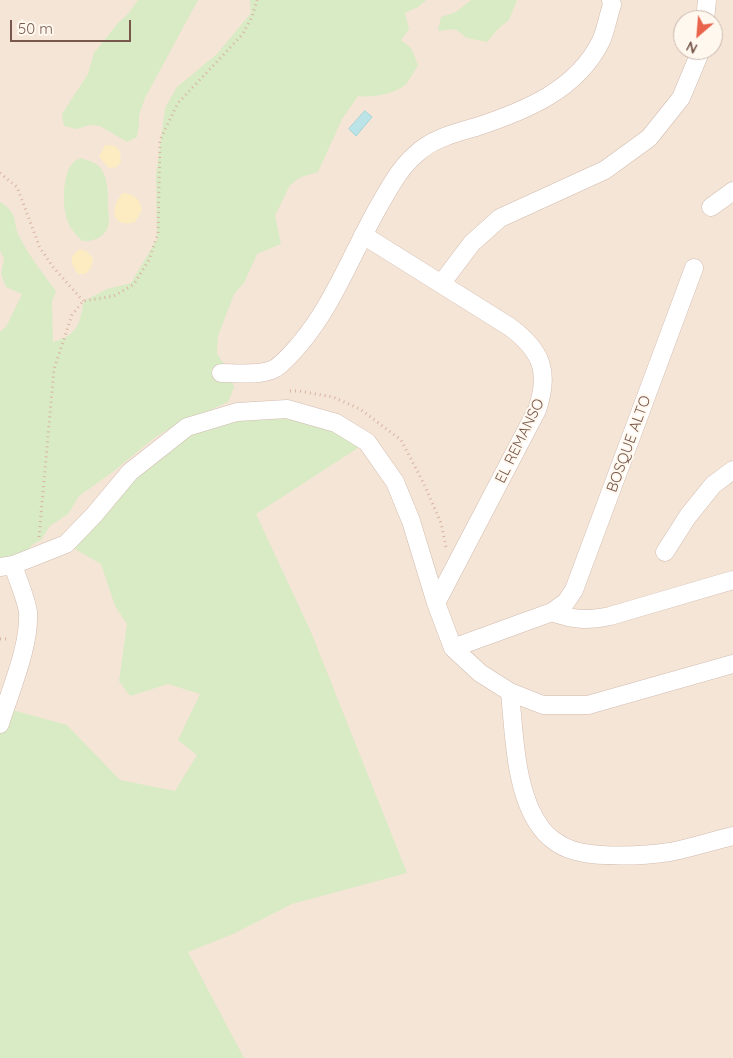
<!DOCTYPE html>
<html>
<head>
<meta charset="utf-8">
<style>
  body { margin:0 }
  #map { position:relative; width:733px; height:1058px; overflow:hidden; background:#fdf3e8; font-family:Quicksand,sans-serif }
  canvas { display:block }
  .north { position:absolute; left:673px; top:10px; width:50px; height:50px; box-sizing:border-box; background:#fff8ef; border:1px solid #c9b8ad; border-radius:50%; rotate:207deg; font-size:14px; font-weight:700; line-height:20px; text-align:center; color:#78584b }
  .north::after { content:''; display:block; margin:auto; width:18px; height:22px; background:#e9634b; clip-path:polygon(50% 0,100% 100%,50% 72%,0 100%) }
  .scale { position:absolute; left:10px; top:20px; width:121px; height:22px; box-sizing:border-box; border:2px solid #78584b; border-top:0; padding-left:6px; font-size:15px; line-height:18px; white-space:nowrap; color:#78584b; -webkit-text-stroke:4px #fff8ef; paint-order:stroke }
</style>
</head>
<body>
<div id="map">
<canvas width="733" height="1058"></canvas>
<div class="north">N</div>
<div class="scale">50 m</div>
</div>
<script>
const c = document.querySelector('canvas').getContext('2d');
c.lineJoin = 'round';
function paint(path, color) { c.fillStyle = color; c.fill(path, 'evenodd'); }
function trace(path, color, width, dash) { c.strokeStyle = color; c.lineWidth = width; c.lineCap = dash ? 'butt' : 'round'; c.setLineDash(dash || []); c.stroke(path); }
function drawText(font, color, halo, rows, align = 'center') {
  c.font = font + ' Quicksand,sans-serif'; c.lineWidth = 4; c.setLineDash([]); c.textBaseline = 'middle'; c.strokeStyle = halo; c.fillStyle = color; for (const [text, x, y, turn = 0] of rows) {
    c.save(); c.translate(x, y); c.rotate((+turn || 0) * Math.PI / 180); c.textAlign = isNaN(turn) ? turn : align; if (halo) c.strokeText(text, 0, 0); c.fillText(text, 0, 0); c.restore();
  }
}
const residential = new Path2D(`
  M 0,0 L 733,0 L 733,1058 L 0,1058 ZM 683,20 L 713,20 L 713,50 L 683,50 Z`);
const green = new Path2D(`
  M 138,0 L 198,0 L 145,98 L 139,115 L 139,124 L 137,137 L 127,142 L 100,126 L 90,125 L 77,129 L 64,126 L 62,114 L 88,74 L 94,53 L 118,23 L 128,14 Z
  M 250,0 L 426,0 L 418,7 L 405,13 L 409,29 L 401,40 L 411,48 L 418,65 C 414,71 410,80 405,85 C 394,94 372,98 358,96 L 342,119 L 318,172 L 301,177 L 290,185 L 275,216 L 281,244 L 257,254 L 244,283 L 234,294 L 218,336 L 217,354 L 227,368 L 234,387 L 228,402 L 169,429 L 154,438 L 114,471 L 79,496 L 68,514 L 50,526 L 41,540 L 32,545 L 23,556 L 0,561 L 0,332 L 6,327 L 22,294 L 6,287 L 1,274 L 4,258 L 0,251 L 0,202 C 21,216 11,221 20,238 C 30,257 44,275 56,291 L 52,301 L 53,342 C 78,335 79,325 84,301 L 107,289 L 131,283 L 157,239 L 156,175 L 165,108 L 177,87 L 217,54 L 251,13 Z
  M 471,0 L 517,0 L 509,20 L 499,28 L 487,42 L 467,38 L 455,29 L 438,31 L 441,17 L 456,12 Z
  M 81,158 C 87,160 94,162 99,166 C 108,176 108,191 108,204 C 108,209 109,215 109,220 C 109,235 96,242 82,241 C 77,235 70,229 68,222 C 62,208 62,176 72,164 C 74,161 78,159 81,158 Z
  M 287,409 L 367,442 L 256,514 L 311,632 L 407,873 L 292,904 L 233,934 L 188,952 L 244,1058 L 0,1058 L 0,721 L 5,708 L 67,725 L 120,780 L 175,791 L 197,755 L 178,740 L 200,694 L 168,684 L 130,696 L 119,681 L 127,624 L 115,606 L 101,564 L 66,544 L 187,427 Z`);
const sand = new Path2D(`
  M 105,145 L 115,146 L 120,151 L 121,162 L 117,167 L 109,168 L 99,157 Z
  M 123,193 C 134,194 140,199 142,210 L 135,222 C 113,229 108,209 123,193 Z
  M 80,249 L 86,251 L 93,258 C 93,265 91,269 85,274 L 78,274 C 71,264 68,256 80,249 Z`);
const water = new Path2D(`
  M 365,111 L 372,117 L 356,136 L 349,129 Z`);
const path = new Path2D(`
  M 0,173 L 17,187 L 40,248 L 53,267 L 83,301
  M 290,391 L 299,391 L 333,397 L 360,409 L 401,440 L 424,484 L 441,523 L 446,547
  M 39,537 L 54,369 L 72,315 L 83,301 L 114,296 L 134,284 L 149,260 L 158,233 L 160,140 L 178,103 L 242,35 L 252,17 L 257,0
  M 0,639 L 9,639`);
const minor = new Path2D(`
  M 705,20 L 707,0
  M 711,207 L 733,191
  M 363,235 L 510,327 C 542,351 550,372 537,410 L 436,603
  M 441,284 L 472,243 L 500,218 L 605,170 L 649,138 L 681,98 L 701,50
  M 221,373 C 236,373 260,376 274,369 C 283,364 292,353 299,345 C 334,304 353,251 380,204 C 390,187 400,168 415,155 C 431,139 455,133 476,127 C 525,111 577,90 601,41 C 606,30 608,16 612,5 L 611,0
  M 665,552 L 688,516 L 713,485 L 733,470
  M 0,567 L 13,565 L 66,544 L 94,515 L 130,472 L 187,427 L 237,412 L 287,409 L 336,423 L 367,442 L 395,482 L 411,521 L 436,603 L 453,648 L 480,673 L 510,692 L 543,705 L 588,705 L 733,664
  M 552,612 C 574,620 587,621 610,616 L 733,580
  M 453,648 L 552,612 L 566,602 L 574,590 L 694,268
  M 510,692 C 514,732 515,791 539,825 C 546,836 559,846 572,850 C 596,858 644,856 670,852 C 691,848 712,841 733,836
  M 0,724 C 10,691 30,646 28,612 C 26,598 17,578 13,565`);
const streetNames = [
  ["EL REMANSO",520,441,-64],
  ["BOSQUE ALTO",629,444,-70]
];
paint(residential, '#f5e5d6');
paint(green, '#d8ebc5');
paint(sand, '#fdebc2');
paint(water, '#bbe4e8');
trace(water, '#a1d5da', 1);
trace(minor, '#d2bcb0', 19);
trace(path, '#d9b3a1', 3, [1, 4]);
trace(minor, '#fff', 18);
drawText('15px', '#78584b', '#fff8ef', streetNames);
</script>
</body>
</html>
